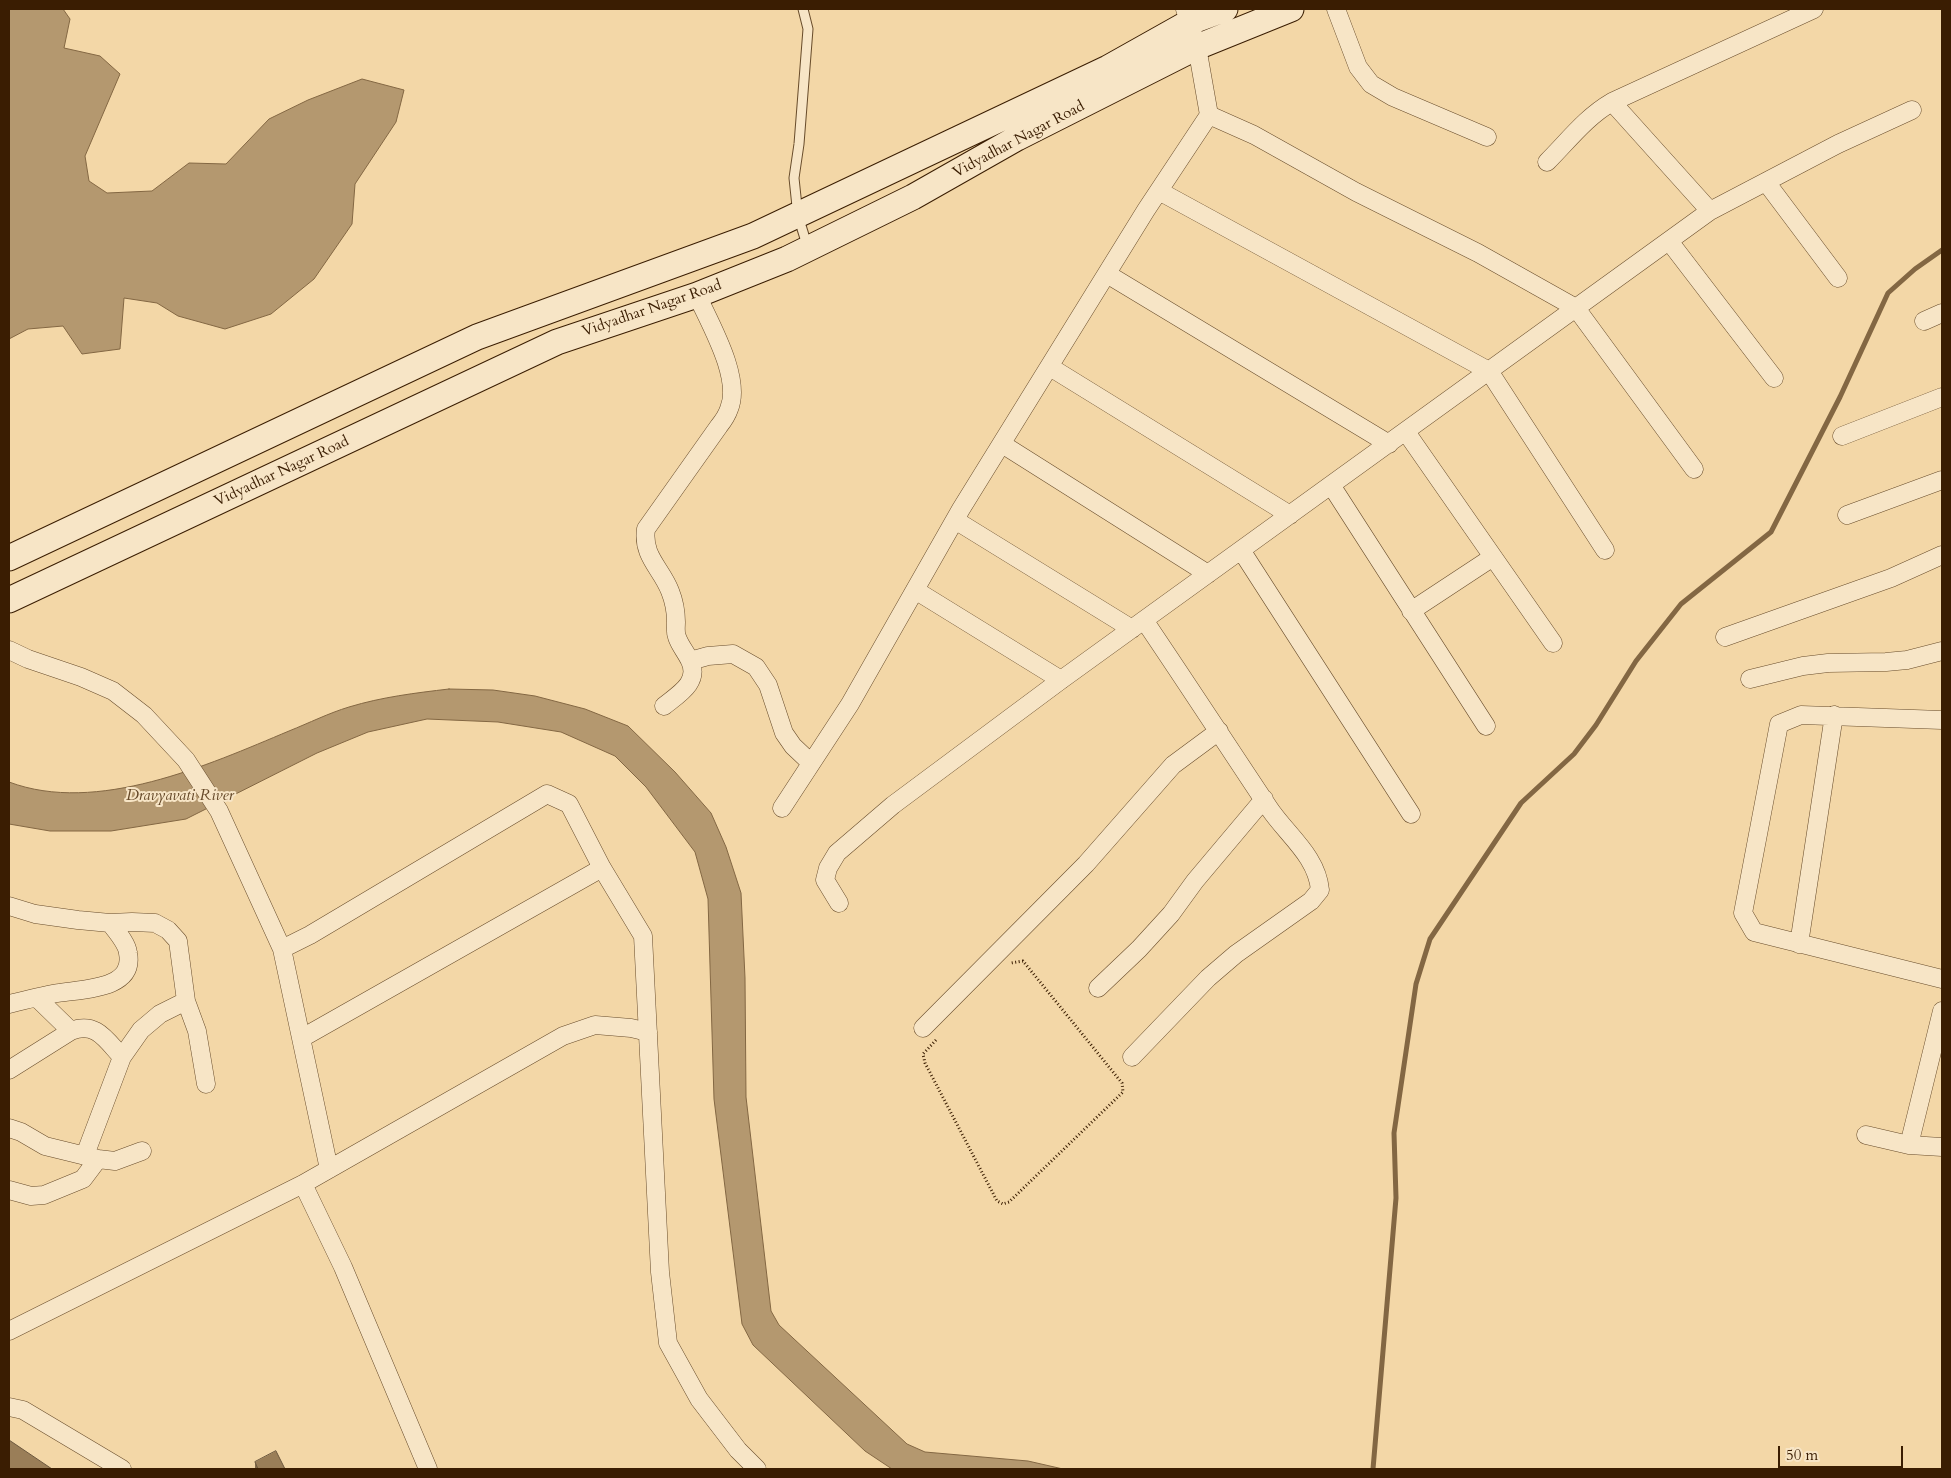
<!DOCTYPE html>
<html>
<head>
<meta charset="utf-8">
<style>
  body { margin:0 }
  #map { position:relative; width:1951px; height:1478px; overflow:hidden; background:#f3d7a7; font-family:Cardo,serif }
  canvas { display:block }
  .frame { position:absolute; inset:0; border:10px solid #3a1d02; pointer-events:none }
  .scale { position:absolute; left:1778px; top:1446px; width:125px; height:22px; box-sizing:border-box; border:2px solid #3a1d02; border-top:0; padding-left:6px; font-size:15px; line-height:18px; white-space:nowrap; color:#3a1d02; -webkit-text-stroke:4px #f7e5c6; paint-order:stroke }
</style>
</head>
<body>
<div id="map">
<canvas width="1951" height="1478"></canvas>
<div class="frame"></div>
<div class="scale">50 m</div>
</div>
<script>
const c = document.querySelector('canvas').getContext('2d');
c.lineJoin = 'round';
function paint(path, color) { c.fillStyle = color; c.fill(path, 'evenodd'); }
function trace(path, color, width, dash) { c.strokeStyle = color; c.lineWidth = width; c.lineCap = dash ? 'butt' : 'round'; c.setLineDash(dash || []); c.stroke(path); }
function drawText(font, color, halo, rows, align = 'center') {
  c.font = font + ' Cardo,serif'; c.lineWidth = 4; c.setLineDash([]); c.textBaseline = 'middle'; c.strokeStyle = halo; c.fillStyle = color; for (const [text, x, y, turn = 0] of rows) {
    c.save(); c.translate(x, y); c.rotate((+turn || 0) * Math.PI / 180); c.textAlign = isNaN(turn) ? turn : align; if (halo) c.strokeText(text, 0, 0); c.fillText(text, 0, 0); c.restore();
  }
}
const water = new Path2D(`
  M 9,9 L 63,9 L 70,19 L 64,48 L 100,56 L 120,74 L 85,156 L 89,181 L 107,193 L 152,191 L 189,163 L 226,164 L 269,119 L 308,100 L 362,79 L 404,90 L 396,122 L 355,184 L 352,224 L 314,279 L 271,314 L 225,329 L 178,316 L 157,303 L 124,298 L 120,349 L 82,354 L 63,326 L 28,329 L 9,339 Z
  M 449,689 L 493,690 L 535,696 L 585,709 L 628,726 L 675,772 L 711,813 L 726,847 L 741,893 L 745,978 L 746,1097 L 771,1311 L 779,1325 L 907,1444 L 925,1452 L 1028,1461 L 1063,1469 L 892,1469 L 865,1451 L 753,1345 L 742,1324 L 714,1099 L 708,899 L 695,852 L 646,787 L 615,756 L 561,732 L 498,722 L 427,719 L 368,732 L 317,753 L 186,819 L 111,831 L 50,831 L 9,824 L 9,782 C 97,815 208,765 289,731 C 309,723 329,713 349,707 C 382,697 415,693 449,689 Z`);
const stream = new Path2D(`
  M 1373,1469 L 1396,1198 L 1394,1133 L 1416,984 L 1430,939 L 1521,803 L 1574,754 L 1596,725 L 1636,661 L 1681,604 L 1771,532 L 1840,397 L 1888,293 L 1915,269 L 1942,250`);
const path = new Path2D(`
  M 936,1040 L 923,1054 L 925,1063 L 997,1201 L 1003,1204 L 1009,1202 L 1123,1092 L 1122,1083 L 1023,961 L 1011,963`);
const service = new Path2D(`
  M 803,9 L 808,29 L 799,144 L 794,178 L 798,216 L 808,248`);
const minor = new Path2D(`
  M 1185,9 L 1197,47 L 1209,115
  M 1336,9 L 1358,67 L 1371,84 L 1393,97 L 1487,137
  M 1547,162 C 1568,141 1586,117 1612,102
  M 1766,182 L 1838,278
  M 1159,191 L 1489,371 L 1605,550
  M 1710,211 L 1838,144 L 1912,110
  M 1669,241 L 1774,378
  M 1107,274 L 1389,444
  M 1924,321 L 1942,313
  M 1050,367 L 1290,515
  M 1406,432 L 1553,643
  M 1842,436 L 1942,397
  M 1002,444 L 1208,574
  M 1331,485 L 1486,726
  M 1847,515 L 1942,480
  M 955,520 L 1132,629
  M 1241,550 L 1411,814
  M 915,590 L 1061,680
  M 1411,611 L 1493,557
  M 1725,637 L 1891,578 L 1942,555
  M 9,650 L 28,659 L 81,677 L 113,691 L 144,715 L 186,760 L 219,811 L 282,949 L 329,1169
  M 690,661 L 708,656 L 733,654 L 756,667 L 768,685 L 784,733 L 793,746 L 811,763
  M 1750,679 L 1803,666 L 1828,663 L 1886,662 L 1907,660 L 1942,651
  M 664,706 C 679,694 700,682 690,661 C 686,652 680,646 677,637 C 675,632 676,627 676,622 C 676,612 674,601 670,591 C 661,568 642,556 646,529 L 719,426 C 723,421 727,415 729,409 C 742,378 710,324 697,295
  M 1942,720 L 1801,715 L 1779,724 L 1743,913 L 1754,932 L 1942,979
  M 782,808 L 850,704 L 961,509 L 1146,210 L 1209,115 L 1254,135 L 1356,192 L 1478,253 L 1576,308 L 1694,469
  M 839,903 L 825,880 L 828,868 L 837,853 L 893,805 L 1061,680 L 1710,211 L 1612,102 L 1814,9
  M 9,906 L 35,914 L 78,920 L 110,923 L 132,922 L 155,923 L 168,930 L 178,941 L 186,1001 L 197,1031 L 206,1084
  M 1799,944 L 1834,715
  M 282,949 L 310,935 L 547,794 L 569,804 L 602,868 L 643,936 L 660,1272 L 668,1343 L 699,1399 L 738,1450 L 757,1469
  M 1098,988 L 1139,949 L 1171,914 L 1195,881 L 1264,799
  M 37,998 L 71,1031
  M 9,1004 C 25,1000 41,996 58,993 C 82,989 135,990 128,953 C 127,943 116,931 110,923
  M 923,1028 L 1086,864 L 1173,765 L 1219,731
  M 302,1038 L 602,868
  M 1132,1057 L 1208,978 L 1236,954 L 1311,901 L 1320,890 C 1317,856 1287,835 1269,808 C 1227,745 1186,682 1144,620
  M 9,1070 L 71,1031 C 96,1021 106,1040 122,1057
  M 9,1128 L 21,1132 L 45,1146 L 98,1159 L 115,1161 L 142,1151
  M 1866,1135 L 1909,1145 L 1942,1147
  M 1909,1145 L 1942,1011
  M 85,1155 L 122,1057 L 141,1030 L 160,1014 L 186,1001
  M 303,1184 L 343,1267 L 428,1469
  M 9,1190 L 31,1196 L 44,1195 L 83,1179 L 98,1159
  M 9,1331 L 303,1184 L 563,1036 L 595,1025 L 631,1028 L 648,1032
  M 9,1407 L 23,1410 L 122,1469`);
const secondary = new Path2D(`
  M 9,558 L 477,337 L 753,236 L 1108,68 L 1190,22 L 1225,9
  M 9,600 L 557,342 L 697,295 L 787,259 L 913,197 L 1017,138 L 1197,47 L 1291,9`);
const wall = new Path2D(`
  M 255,1462 L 285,1469 L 255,1469 Z`);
const building = new Path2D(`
  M 9,1440 L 52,1469 L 9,1469 Z
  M 276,1451 L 285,1469 L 258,1469 L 255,1462 Z`);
const streetNames = [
  ["Vidyadhar Nagar Road",1019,140,-28],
  ["Vidyadhar Nagar Road",652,309,-19],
  ["Vidyadhar Nagar Road",282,472,-25]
];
const waterNames = [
  ["Dravyavati River",180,796]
];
paint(water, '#b4986f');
trace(water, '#836743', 1);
trace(stream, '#836743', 5);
trace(service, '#684c2b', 11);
trace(minor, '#684c2b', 19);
trace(secondary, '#3a1d02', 27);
trace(path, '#3a1d02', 3, [1, 2.5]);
trace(service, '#f7e5c6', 9);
trace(minor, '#f7e5c6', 18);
trace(secondary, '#f7e5c6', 25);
paint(wall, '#846c4c');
paint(building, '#9a7e58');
trace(building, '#6c583e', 1);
drawText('15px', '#3a1d02', '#f7e5c6', streetNames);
drawText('italic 16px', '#654828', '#f7e5c6', waterNames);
</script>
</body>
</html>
